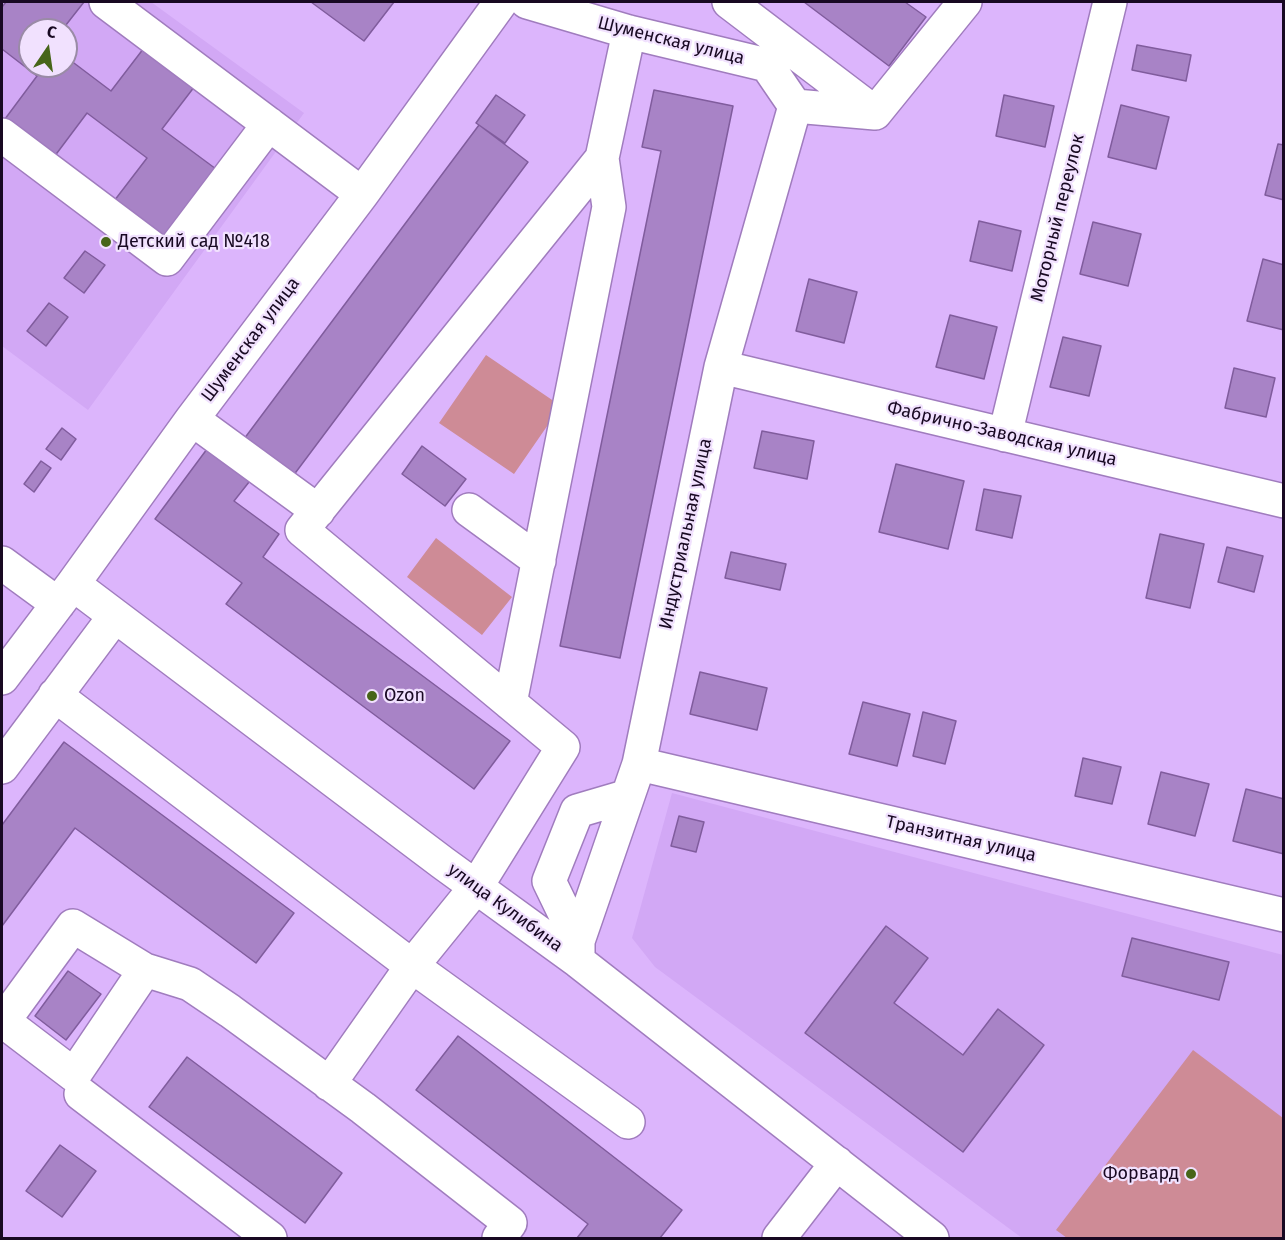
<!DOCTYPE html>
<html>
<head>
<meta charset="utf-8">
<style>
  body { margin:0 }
  #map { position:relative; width:1285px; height:1240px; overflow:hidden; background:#dcb5fc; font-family:"Fira Sans",sans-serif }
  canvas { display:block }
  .frame { position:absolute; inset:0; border:3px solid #180922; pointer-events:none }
  .north { position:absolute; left:18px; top:18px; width:60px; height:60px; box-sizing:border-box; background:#f1e1fe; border:2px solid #9a8ba6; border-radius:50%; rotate:13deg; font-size:16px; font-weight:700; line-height:24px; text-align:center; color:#180922 }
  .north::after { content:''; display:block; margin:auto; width:21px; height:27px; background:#476519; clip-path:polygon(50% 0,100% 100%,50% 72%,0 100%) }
</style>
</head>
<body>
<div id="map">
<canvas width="1285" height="1240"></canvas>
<div class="frame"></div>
<div class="north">С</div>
</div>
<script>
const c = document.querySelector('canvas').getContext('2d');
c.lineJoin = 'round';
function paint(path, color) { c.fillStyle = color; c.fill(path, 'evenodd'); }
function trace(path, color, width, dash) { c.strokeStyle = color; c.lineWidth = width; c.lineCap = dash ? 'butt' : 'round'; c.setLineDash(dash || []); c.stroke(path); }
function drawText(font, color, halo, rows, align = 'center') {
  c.font = font + ' "Fira Sans",sans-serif'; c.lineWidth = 4.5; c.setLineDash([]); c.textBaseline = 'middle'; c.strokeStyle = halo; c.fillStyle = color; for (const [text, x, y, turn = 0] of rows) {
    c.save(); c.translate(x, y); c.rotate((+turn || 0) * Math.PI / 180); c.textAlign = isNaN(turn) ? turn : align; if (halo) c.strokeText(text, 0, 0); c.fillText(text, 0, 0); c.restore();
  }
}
const built = new Path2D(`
  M 2,2 L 151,2 L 304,113 L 88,410 L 2,346 ZM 30,30 L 66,30 L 66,66 L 30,66 Z
  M 672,793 L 1283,955 L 1283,1238 L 1022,1238 L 655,967 L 632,938 Z`);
const green = new Path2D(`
  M 486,355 L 561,406 L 514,474 L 439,423 Z
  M 436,538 L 512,597 L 482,635 L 407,577 Z
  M 1193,1050 L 1283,1118 L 1283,1238 L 1067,1238 L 1056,1230 Z`);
const building = new Path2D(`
  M 6,2 L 84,2 L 62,30 L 30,30 L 30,66 L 66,66 L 66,57 L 111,91 L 147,44 L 198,82 L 162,129 L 216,169 L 161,243 L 111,205 L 147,158 L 87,113 L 51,161 L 2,123 L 37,76 L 2,49 L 2,7 Z
  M 311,2 L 394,2 L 364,41 Z
  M 804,2 L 905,2 L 926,17 L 889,66 Z
  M 1137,45 L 1191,55 L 1186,81 L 1132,70 Z
  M 654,90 L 733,106 L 620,658 L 560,646 L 661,151 L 642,147 Z
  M 496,95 L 525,115 L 505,143 L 476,123 Z
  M 1004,95 L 1054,106 L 1045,147 L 996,136 Z
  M 1121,105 L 1169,117 L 1156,169 L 1108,157 Z
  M 479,125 L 528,162 L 290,480 L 241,443 Z
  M 1278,144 L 1284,145 L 1284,200 L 1265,195 Z
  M 979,221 L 1021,231 L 1012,271 L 970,261 Z
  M 1093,222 L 1141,234 L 1128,286 L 1080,274 Z
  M 85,251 L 105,265 L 84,293 L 64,278 Z
  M 1263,259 L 1284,265 L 1284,330 L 1247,321 Z
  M 809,279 L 857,292 L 844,343 L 796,331 Z
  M 49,303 L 68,317 L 46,346 L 27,331 Z
  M 950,315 L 997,327 L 984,379 L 936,367 Z
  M 1063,337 L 1101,346 L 1089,396 L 1050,387 Z
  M 1234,368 L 1275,378 L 1266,417 L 1225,408 Z
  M 62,428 L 76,439 L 61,460 L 46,449 Z
  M 762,431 L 814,441 L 807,479 L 754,468 Z
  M 210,445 L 253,477 L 234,501 L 279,534 L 263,557 L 510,741 L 474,789 L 226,604 L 242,583 L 155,519 Z
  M 422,446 L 466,479 L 445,506 L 402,474 Z
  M 41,461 L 51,468 L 34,492 L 24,484 Z
  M 896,464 L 964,481 L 948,549 L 879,532 Z
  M 984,489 L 1021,496 L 1012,538 L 976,530 Z
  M 1160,534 L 1204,544 L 1190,608 L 1146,598 Z
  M 1227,547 L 1263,556 L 1254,592 L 1218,582 Z
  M 731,552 L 786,564 L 780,590 L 725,578 Z
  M 700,672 L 767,688 L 757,730 L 690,714 Z
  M 863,702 L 910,714 L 897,766 L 849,754 Z
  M 923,712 L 956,721 L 945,764 L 913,756 Z
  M 64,742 L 294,913 L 256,963 L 75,828 L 2,926 L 2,825 Z
  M 1083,758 L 1121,767 L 1112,804 L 1075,796 Z
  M 1161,772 L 1209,784 L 1195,836 L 1148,824 Z
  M 1246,789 L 1284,799 L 1284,854 L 1233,841 Z
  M 679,816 L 704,822 L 696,852 L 671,846 Z
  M 886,926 L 928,958 L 894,1003 L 963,1055 L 998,1009 L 1044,1045 L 963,1152 L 805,1033 Z
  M 1132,938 L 1229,962 L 1219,1000 L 1122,976 Z
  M 68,971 L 101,994 L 66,1040 L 35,1016 Z
  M 458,1036 L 682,1210 L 660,1238 L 577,1238 L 588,1224 L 416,1090 Z
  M 187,1057 L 342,1173 L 305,1223 L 149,1107 Z
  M 60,1145 L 96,1171 L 62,1217 L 26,1191 Z`);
const minor = new Path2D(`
  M 106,2 L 362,194
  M 527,2 L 629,32 L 767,65 L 795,106
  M 729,2 L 875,113
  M 795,106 L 875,113 L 965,2
  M 2,135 L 167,259 L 269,124
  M 721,367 L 1284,501
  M 192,419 L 318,511
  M 1005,435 L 1110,2
  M 469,510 L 539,561
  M 2,563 L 58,604
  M 73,584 L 443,863 L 578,961 L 932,1238
  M 2,678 L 73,584 L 192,419 L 362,194 L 501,2
  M 55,695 L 412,966 L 628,1122
  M 510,703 L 609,207 L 602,158
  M 639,764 L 1284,915
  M 2,767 L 115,616
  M 578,941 L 549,881 L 577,811 L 628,796
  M 578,961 L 578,941 L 639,764 L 721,367 L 795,106
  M 3,1021 L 74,1075 L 145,970
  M 2,1023 L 73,926 L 145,970 L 190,984 L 230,1011 L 363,1108 L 510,1223 L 499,1238
  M 329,1084 L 412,966 L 476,887 L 563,747 L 302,530 L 602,158 L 629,32
  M 81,1094 L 270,1238
  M 779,1238 L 837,1163`);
const markers = [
  [106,242,6,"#476519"],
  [372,696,6,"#476519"],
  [1191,1174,6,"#476519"]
];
const streetNames = [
  ["Шуменская улица",671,41,14],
  ["Моторный переулок",1058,218,-76],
  ["Шуменская улица",251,340,-53],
  ["Фабрично-Заводская улица",1002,434,13],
  ["Индустриальная улица",686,534,-78],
  ["Транзитная улица",961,839,13],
  ["улица Кулибина",505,908,36]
];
const poiNames = [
  ["Детский сад №418",118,242],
  ["Ozon",384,696],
  ["Форвард",1179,1174,"right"]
];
paint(built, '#d2a8f5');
paint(green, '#ce8b96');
paint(building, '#a883c6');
trace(building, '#805c9d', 1.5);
trace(minor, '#a07cbe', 36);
trace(minor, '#fff', 33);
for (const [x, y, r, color] of markers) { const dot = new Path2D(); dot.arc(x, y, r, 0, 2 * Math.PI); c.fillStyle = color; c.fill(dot); trace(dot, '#f1e1fe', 2); }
drawText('18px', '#180922', '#f1e1fe', streetNames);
drawText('18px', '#180922', '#f1e1fe', poiNames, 'left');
</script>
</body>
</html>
